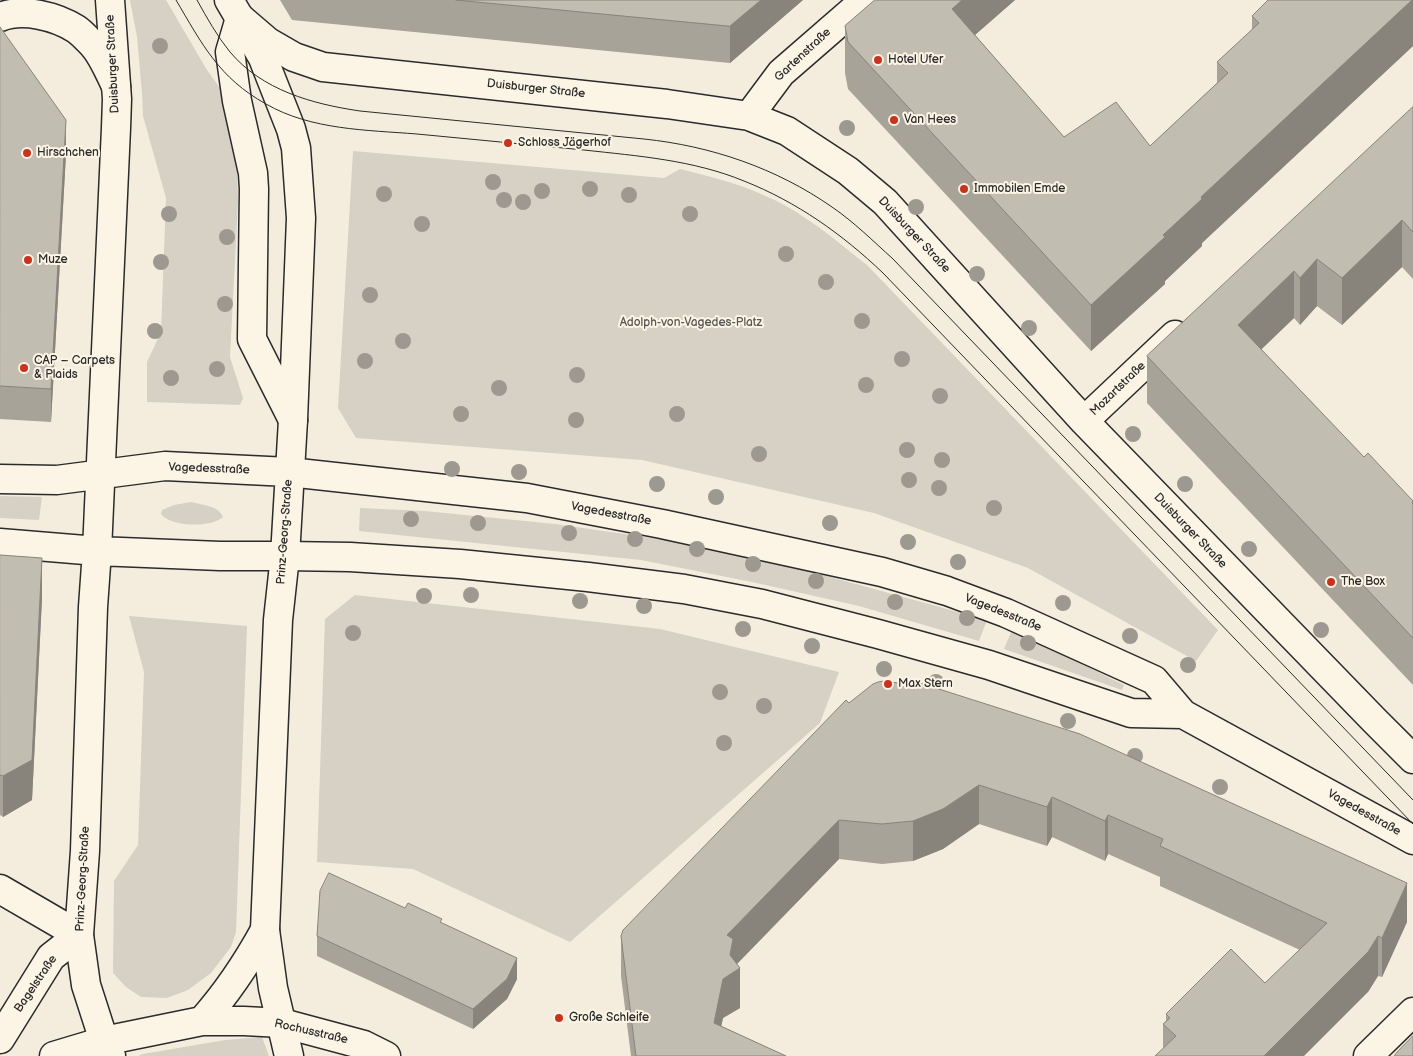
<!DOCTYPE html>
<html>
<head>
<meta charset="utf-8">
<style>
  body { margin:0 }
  canvas { display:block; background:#f4edde }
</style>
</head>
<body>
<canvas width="1413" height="1056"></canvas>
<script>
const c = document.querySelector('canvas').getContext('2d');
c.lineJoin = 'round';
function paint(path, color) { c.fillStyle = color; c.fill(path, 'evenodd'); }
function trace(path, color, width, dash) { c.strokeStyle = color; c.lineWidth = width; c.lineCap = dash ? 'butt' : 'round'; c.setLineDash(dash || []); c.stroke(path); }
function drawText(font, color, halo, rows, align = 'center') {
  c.font = font + ' "Balsamiq Sans",sans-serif'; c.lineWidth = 4; c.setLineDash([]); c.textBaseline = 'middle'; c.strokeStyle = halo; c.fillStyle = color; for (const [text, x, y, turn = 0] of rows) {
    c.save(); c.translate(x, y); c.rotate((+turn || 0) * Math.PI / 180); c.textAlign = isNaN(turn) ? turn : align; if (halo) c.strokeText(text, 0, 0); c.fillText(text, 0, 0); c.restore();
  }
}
const green = new Path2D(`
  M 130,0 L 166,0 L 207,70 L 225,95 L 237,163 L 238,201 L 230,357 L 243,398 L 240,405 L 147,402 L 147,362 L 161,332 L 166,198 L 143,116 L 142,93 L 137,37 Z
  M 353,151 L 664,178 L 680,169 C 707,176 735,182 761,194 C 801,210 834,239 867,265 L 1218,630 L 1196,661 L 1028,568 L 874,513 L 642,460 L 356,438 L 338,408 Z
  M 0,496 L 42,497 L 39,520 L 0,518 Z
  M 191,502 C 202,505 218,505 223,517 C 212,528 170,527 161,514 L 162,510 L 174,505 Z
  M 360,508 L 425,511 L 555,524 L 680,542 L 805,570 L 987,620 L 979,641 L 859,606 L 752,582 L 641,560 L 359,531 Z
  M 355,595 L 660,629 L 839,672 L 820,723 L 570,942 L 413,869 L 317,862 L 325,619 Z
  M 129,616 L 247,626 L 236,932 L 231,947 L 211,973 L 188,990 L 167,998 L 141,997 L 126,987 L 113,973 L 114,881 L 138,845 L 144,672 Z
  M 1012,630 L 1124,685 L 1122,690 L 1004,649 Z
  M 262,1037 L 269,1056 L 138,1056 L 143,1054 L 225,1040 Z`);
const minor = new Path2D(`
  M 0,17 C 23,8 55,16 76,29 C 82,33 88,40 93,45 C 103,56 109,72 116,86
  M 749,116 L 781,73 L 865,0
  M 293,420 L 252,339 L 254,189 L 253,173 L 237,101 L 230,52 L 240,18 L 268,42 L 294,57 L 323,67 L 667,104 L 749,116 L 787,131 L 848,171 L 885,202 L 1084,421 L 1374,720 L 1413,759
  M 1084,421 L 1175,335
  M 289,472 L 527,498 L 662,524 L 882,572 L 947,591 L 1006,613 L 1154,680 L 1183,714 L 1413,840
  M 285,556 L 350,557 L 460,564 L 588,577 L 684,589 L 762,604 L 878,634 L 989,665 L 1131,713 L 1183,714
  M 202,1021 C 227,993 247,963 265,930
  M 0,1039 L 51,957 L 79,935
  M 54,1056 L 104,1041 L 202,1021 L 244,1021 L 282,1023 L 364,1045 L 386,1056
  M 1368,1056 L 1413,1012`);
const major = new Path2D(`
  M 110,0 L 117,99 L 116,128 L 97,551 L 93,607 L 85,851 L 79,935 L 86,985 L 104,1041 L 111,1056
  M 229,0 L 263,58 L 291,129 L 296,148 L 301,218 L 293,420 L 285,556 L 278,620 L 265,930 L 273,988 L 289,1056
  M 0,479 L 57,480 L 165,466 L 289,472
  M 0,543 L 97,551 L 220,556 L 285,556
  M 0,889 L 79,935`);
const tram = new Path2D(`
  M 176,0 C 202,44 219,78 266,104 C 311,130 367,130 417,134 C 473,139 528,145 584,150 C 638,156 693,160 744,181 C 797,202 842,234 883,273 L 1413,824
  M 197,0 C 207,18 217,36 230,52 C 262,90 312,104 360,111 L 644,139 C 711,146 776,168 832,207 C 854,222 873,241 893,259 L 1413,800`);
const trees = [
  [160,46],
  [847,128],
  [493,182],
  [590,189],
  [542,191],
  [384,194],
  [629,195],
  [504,200],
  [523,202],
  [916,207],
  [169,214],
  [690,214],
  [422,224],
  [227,237],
  [786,254],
  [161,262],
  [977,274],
  [826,282],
  [370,295],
  [225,304],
  [862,321],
  [1029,328],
  [155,331],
  [403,341],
  [902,359],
  [365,361],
  [217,369],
  [577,375],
  [171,378],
  [866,385],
  [499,388],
  [940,396],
  [461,414],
  [677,414],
  [576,420],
  [1133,434],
  [907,450],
  [759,454],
  [942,460],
  [452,469],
  [519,472],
  [909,480],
  [657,484],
  [1185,484],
  [939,488],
  [716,497],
  [994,508],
  [411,519],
  [478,523],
  [830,523],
  [569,533],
  [635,539],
  [908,542],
  [697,549],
  [1249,549],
  [958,562],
  [753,564],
  [816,581],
  [471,595],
  [424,596],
  [580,601],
  [895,602],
  [1063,603],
  [644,606],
  [967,618],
  [743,629],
  [1321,630],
  [353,633],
  [1130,636],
  [1028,643],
  [812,646],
  [1188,665],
  [884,669],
  [936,682],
  [720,692],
  [764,706],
  [1068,721],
  [724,743],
  [1135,756],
  [1220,787]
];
const wall = new Path2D(`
  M 280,0 L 803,0 L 730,63 L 292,20 Z
  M 875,0 L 1015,0 L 975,35 L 1064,137 L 1150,146 L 1217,83 L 1217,62 L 1252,30 L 1252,16 L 1413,0 L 1413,46 L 1202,243 L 1202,246 L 1165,281 L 1165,284 L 1091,351 L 848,89 L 845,73 L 845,26 Z
  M 0,27 L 66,154 L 51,422 L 0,419 Z
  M 1413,107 L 1413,279 L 1402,267 L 1342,325 L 1317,306 L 1300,325 L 1294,318 L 1261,349 L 1364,457 L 1413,501 L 1413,685 L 1147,403 L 1147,356 Z
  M 0,555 L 42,598 L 32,800 L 3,817 L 0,815 Z
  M 849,703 L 1407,922 L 1382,977 L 1378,976 L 1368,992 L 1163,1048 L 1163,1024 L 1166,1021 L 1166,1014 L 1265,983 L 1300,950 L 1160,886 L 1160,877 L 1108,854 L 1105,861 L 1052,837 L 1047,846 L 979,824 L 943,849 L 913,861 L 882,864 L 839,859 L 737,964 L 740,1008 L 723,1018 L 721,1026 L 786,1056 L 631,1056 L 621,976 L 621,936 Z
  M 405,908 L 442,923 L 517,979 L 507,999 L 473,1029 L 317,956 L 317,936 Z`);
const shadedWall = new Path2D(`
  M 761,0 L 803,0 L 730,63 L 730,26 Z
  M 962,0 L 1015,0 L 952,55 L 952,9 Z
  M 1412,0 L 1413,0 L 1413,46 L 1202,243 L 1202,246 L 1165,281 L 1165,284 L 1091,351 L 1091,305 L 1163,235 L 1201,197 Z
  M 66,120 L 66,154 L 51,422 L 51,389 Z
  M 1402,220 L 1402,267 L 1342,325 L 1342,278 Z
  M 1317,259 L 1317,306 L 1300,325 L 1300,278 Z
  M 1294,271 L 1294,318 L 1238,372 L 1238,325 Z
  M 42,558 L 42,598 L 32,800 L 3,817 L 3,776 Z
  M 979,785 L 979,824 L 943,849 L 913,861 L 913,821 Z
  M 1052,797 L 1052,837 L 1047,846 L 1047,807 Z
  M 1108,815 L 1108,854 L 1105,861 L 1105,821 Z
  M 839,820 L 839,859 L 733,968 L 740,968 L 740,1008 L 723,1018 L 715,1056 L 714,1023 L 727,935 Z
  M 1407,883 L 1407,922 L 1382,977 L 1382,938 Z
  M 1378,936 L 1378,976 L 1368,992 L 1304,1056 L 1264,1056 Z
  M 517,958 L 517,979 L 507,999 L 473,1029 L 473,1009 Z`);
const building = new Path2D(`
  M 456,0 L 761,0 L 730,26 Z
  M 875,0 L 962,0 L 952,9 L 1064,137 L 1116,102 L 1150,146 L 1228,73 L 1217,62 L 1259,23 L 1252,16 L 1268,0 L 1412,0 L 1201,197 L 1202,199 L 1163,235 L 1165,237 L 1091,305 L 848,42 L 845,26 Z
  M 0,27 L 66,120 L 51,389 L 0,386 Z
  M 1413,107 L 1413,232 L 1402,220 L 1342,278 L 1317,259 L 1300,278 L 1294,271 L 1238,325 L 1364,457 L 1368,453 L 1413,501 L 1412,503 L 1413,504 L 1413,638 L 1147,356 Z
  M 0,555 L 42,558 L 32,760 L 3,776 L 0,775 Z
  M 885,681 L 916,686 L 917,682 L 1080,734 L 1407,883 L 1382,938 L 1378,936 L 1368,952 L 1264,1056 L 1155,1056 L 1176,1036 L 1163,1024 L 1170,1018 L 1166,1014 L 1231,949 L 1265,983 L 1327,923 L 1160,846 L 1163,839 L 1108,815 L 1105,821 L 1052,797 L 1047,807 L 979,785 L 943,809 L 913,821 L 882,824 L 839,820 L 727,935 L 733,939 L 730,955 L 740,968 L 723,979 L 714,1023 L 786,1056 L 636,1056 L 621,936 L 623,930 L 846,700 L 849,703 L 873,684 L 878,682 Z
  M 329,873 L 405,908 L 408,903 L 442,919 L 440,922 L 517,958 L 507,979 L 473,1009 L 317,936 L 320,891 Z
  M 1413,1036 L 1413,1056 L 1394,1056 L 1398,1051 Z`);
const markers = [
  [878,60,5,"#c8321e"],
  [894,120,5,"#c8321e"],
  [508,143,5,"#c8321e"],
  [27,153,5,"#c8321e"],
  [964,189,5,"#c8321e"],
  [28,260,5,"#c8321e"],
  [24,368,5,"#c8321e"],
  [1331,582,5,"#c8321e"],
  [888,684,5,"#c8321e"],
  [559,1018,5,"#c8321e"]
];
const streetNames = [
  ["Gartenstraße",803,55,-43],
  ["Duisburger Straße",113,64,-93],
  ["Duisburger Straße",536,89,6],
  ["Duisburger Straße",914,235,47],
  ["Mozartstraße",1118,389,-44],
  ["Vagedesstraße",209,469,2],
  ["Vagedesstraße",611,514,11],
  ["Duisburger Straße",1190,531,46],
  ["Prinz-Georg-Straße",285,532,-86],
  ["Vagedesstraße",1003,613,22],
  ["Vagedesstraße",1364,813,29],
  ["Prinz-Georg-Straße",83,879,-87],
  ["Bagelstraße",36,984,-56],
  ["Rochusstraße",311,1032,13]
];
const poiNames = [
  ["Hotel Ufer",888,60],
  ["Van Hees",904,120],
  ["Schloss Jägerhof",518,143],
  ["Hirschchen",37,153],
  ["Immobilen Emde",974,189],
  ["Muze",38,260],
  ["CAP – Carpets",34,361],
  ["& Plaids",34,375],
  ["The Box",1341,582],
  ["Max Stern",898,684],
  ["Große Schleife",569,1018]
];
const parkNames = [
  ["Adolph-von-Vagedes-Platz",691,323]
];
paint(green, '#d6d1c4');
trace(minor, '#2b2b2b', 31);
trace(major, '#2b2b2b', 31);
trace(minor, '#fcf5e5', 28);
trace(major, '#fcf5e5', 28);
trace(tram, '#2b2b2b', 1);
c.fillStyle = '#9d9990';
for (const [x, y] of trees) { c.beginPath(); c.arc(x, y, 8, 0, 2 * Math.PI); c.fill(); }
paint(wall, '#a7a398');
paint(shadedWall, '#88847c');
paint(building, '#c2bdb1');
trace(building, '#88847c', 1);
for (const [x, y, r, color] of markers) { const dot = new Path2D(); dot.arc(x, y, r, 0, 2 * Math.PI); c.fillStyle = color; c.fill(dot); trace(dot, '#fcf5e5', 2); }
drawText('12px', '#2b2b2b', '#fcf5e5', streetNames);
drawText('12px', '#2b2b2b', '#fcf5e5', poiNames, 'left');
drawText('12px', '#565451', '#fcf5e5', parkNames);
</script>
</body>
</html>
